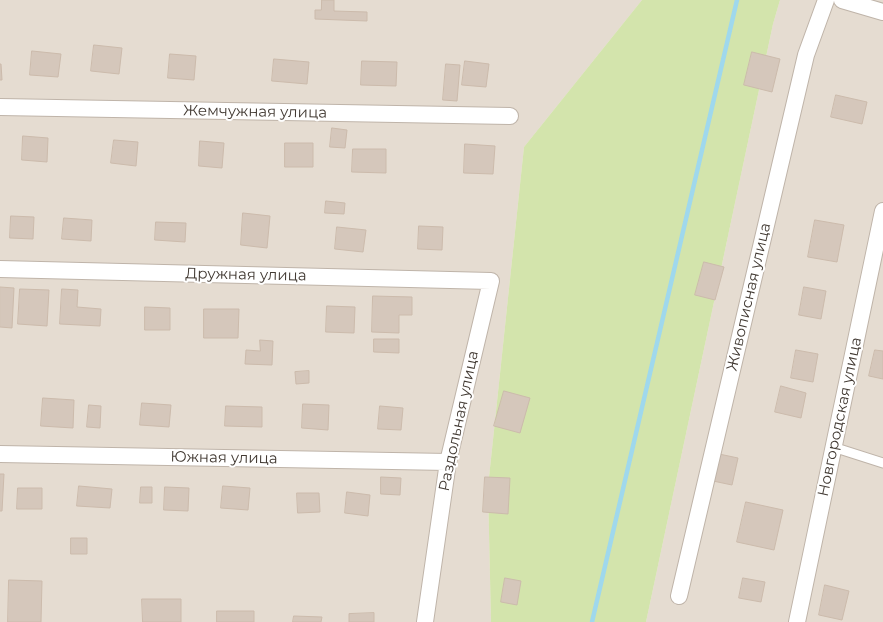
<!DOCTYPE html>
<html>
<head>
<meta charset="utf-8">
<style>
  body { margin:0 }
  canvas { display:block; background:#f1ebe3 }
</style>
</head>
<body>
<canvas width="883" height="622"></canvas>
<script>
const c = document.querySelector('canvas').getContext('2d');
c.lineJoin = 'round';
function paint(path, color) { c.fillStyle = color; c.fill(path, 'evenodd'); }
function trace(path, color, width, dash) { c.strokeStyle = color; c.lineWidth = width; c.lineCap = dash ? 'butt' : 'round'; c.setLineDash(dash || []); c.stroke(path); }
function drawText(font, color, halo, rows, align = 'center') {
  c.font = font + ' Montserrat,sans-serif'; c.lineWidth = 4; c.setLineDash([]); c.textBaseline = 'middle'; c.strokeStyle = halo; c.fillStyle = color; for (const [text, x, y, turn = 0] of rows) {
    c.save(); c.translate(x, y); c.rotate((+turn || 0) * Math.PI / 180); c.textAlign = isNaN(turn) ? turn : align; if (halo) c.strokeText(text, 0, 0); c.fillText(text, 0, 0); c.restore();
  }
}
const residential = new Path2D(`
  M 0,0 L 642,0 L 524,147 L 488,487 L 491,622 L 0,622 Z
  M 780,0 L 883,0 L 883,622 L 646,622 L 773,24 Z`);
const green = new Path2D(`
  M 642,0 L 780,0 L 773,24 L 646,622 L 491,622 L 488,487 L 524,147 Z`);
const stream = new Path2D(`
  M 592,622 L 737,0`);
const building = new Path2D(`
  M 322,0 L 334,0 L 334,11 L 367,12 L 367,21 L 315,19 L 315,10 L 321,10 Z
  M 94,45 L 122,48 L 119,74 L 91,71 Z
  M 32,51 L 61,54 L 58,77 L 30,75 Z
  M 752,52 L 780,59 L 772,92 L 744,85 Z
  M 170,54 L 196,56 L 194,80 L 168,78 Z
  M 274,59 L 309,62 L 307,84 L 272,81 Z
  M 362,61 L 397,62 L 396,86 L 361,85 Z
  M 465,61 L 489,64 L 486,87 L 462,85 Z
  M 0,64 L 1,64 L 2,80 L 0,80 Z
  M 446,64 L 460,65 L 457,101 L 443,100 Z
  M 836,95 L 867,102 L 862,124 L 831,117 Z
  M 332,128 L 347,130 L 345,148 L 330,147 Z
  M 23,136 L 48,138 L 47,162 L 22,160 Z
  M 114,140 L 138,142 L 136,166 L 111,163 Z
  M 200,141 L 224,143 L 222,168 L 199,166 Z
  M 285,143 L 313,143 L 313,167 L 285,167 Z
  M 465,144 L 495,146 L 493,174 L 464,173 Z
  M 353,149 L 386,149 L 386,173 L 352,172 Z
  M 326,201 L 345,203 L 344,214 L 325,213 Z
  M 243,213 L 270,216 L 267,248 L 241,245 Z
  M 11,216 L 34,217 L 33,239 L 10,238 Z
  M 64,218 L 92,220 L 91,241 L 62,239 Z
  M 815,220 L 844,225 L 837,262 L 808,257 Z
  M 156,222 L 186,223 L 185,242 L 155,240 Z
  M 419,226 L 443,227 L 442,250 L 418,249 Z
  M 337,227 L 366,230 L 363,252 L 335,249 Z
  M 704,262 L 724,267 L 715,300 L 695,295 Z
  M 0,287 L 14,288 L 12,328 L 0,327 Z
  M 804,287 L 826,291 L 821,319 L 799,315 Z
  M 20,289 L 49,290 L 47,326 L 18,324 Z
  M 62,289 L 78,290 L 77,307 L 101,309 L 100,326 L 60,324 Z
  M 373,296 L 412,297 L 412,315 L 399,315 L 399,333 L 372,332 Z
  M 327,306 L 355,307 L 354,333 L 326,332 Z
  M 145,307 L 170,308 L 170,330 L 145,330 Z
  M 204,309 L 239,309 L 238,338 L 204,338 Z
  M 374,339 L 399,339 L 399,353 L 374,352 Z
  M 260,340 L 273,341 L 272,365 L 245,364 L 246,350 L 260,351 Z
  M 796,350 L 818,354 L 813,382 L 791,378 Z
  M 875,350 L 883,351 L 883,379 L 869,376 Z
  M 309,371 L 309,383 L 296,384 L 295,372 Z
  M 781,386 L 806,393 L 801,418 L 775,412 Z
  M 504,391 L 530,398 L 520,433 L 494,426 Z
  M 43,398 L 74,400 L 73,428 L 41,426 Z
  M 142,403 L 171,405 L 169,427 L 140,425 Z
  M 303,404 L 329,405 L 328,430 L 302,428 Z
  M 89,405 L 101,406 L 100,428 L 87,427 Z
  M 226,406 L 262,407 L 262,427 L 225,426 Z
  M 380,406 L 403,408 L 401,430 L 378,429 Z
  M 719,454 L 738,458 L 732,485 L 713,481 Z
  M 0,474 L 4,474 L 2,511 L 0,511 Z
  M 381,477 L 401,478 L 400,495 L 381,494 Z
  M 485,477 L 510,478 L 508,514 L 483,512 Z
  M 79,486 L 112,489 L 110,508 L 77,506 Z
  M 223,486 L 250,488 L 248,510 L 221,508 Z
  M 141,487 L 152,487 L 152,503 L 140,503 Z
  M 165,487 L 189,488 L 188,511 L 164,510 Z
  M 18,488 L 42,488 L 42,509 L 17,509 Z
  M 347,492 L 370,495 L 368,516 L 345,513 Z
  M 297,493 L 319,493 L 320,512 L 298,513 Z
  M 746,502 L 783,510 L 774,550 L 737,542 Z
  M 71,538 L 87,538 L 87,554 L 71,554 Z
  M 505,578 L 521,581 L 517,605 L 501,602 Z
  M 743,578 L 765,582 L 761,602 L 739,598 Z
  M 9,580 L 42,581 L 41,622 L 8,622 Z
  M 825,585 L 849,591 L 842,620 L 819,615 Z
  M 142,599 L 181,599 L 181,622 L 143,622 Z
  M 217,611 L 254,611 L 254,622 L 217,622 Z
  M 374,613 L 374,622 L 349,622 L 349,614 Z
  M 294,616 L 322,617 L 321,622 L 293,622 Z`);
const lane = new Path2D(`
  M 833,447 L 883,463`);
const street = new Path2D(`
  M 842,0 L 883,12
  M 0,107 L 510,116
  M 0,269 L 491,281 L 448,462 L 425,622
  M 0,454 L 448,462
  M 679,596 L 806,55 L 826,0
  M 797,622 L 883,211`);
const streetNames = [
  ["Жемчужная улица",255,112,1],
  ["Дружная улица",246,275,1],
  ["Живописная улица",749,297,-77],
  ["Новгородская улица",840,417,-78],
  ["Раздольная улица",459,421,-78],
  ["Южная улица",224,458,1]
];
paint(residential, '#e5dcd1');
paint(green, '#d3e4ac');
trace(stream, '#9fd8ed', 4.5);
paint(building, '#d5c7bb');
trace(building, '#ccbbac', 1);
trace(lane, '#bfb4a9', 11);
trace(street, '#bfb4a9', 18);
trace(lane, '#fff', 9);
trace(street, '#fff', 16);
drawText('15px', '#423a33', '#fff', streetNames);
</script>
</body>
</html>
